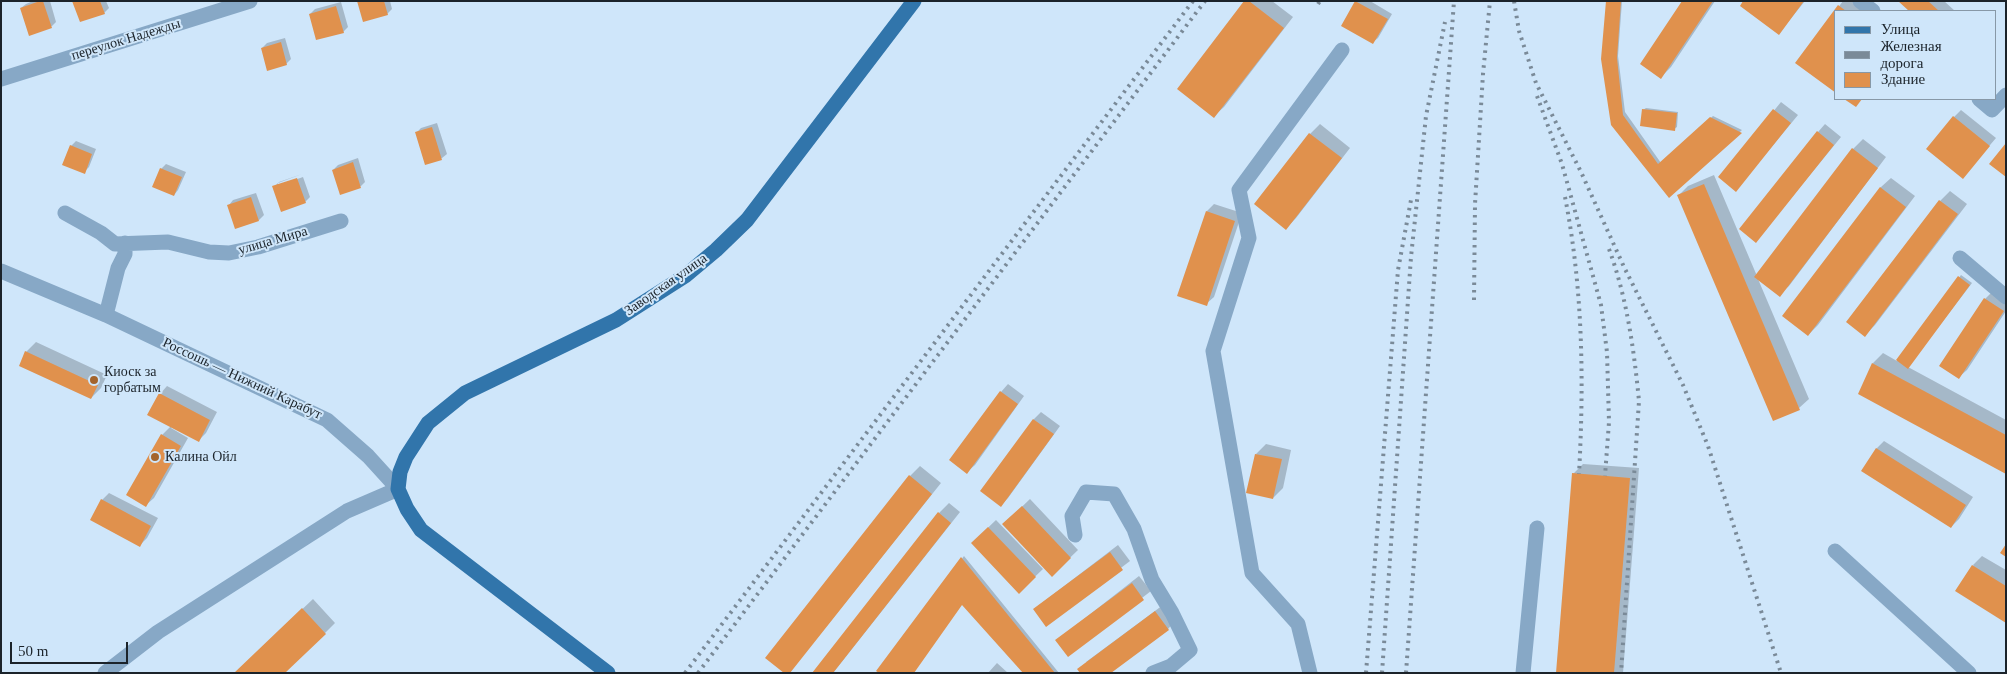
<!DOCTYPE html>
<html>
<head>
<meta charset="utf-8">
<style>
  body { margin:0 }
  #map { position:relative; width:2007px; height:674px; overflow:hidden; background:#cfe6fa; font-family:"Times New Roman",serif }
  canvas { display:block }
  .frame { position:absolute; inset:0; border:2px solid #1b232a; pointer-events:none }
  .legend { position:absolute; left:1834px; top:10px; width:162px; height:90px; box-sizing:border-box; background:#cfe6fa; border:1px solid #8798a7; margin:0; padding:6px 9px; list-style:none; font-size:15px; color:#1b232a }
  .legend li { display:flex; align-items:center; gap:10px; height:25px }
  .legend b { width:25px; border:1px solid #8798a7 }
  .scale { position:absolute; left:10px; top:642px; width:118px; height:22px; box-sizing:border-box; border:2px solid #1b232a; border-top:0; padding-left:6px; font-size:15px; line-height:18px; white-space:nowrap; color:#1b232a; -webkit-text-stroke:4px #cfe6fa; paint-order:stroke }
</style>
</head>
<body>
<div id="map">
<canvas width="2007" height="674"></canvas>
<div class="frame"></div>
<ul class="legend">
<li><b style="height:6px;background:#3175ab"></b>Улица</li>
<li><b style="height:6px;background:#7a8a98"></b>Железная дорога</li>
<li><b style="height:14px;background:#e0914d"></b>Здание</li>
</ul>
<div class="scale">50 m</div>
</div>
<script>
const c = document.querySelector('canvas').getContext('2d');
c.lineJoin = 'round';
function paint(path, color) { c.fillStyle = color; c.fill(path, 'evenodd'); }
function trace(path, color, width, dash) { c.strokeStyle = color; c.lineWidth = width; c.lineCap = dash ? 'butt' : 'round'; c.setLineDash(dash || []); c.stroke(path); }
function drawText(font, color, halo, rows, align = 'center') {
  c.font = font + ' "Times New Roman",serif'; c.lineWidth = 4; c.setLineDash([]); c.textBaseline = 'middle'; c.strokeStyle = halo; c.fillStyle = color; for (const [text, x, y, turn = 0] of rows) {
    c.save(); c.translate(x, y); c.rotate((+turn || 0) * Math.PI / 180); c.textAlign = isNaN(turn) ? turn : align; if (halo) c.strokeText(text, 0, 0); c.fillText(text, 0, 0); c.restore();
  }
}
const shadow = new Path2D(`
  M 33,1 L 50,1 L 56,22 L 52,26 L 29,34 L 21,8 L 26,4 Z
  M 74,1 L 106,1 L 109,8 L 104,13 Z
  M 358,1 L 390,1 L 392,9 L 387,14 Z
  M 1246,1 L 1272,1 L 1293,17 L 1224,107 L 1214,116 Z
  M 1357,1 L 1370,1 L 1392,14 L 1378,38 L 1373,42 L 1343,25 Z
  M 1607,1 L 1622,1 L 1618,56 L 1625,112 L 1661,163 L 1713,116 L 1742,130 L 1669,196 L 1612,125 Z
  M 1684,1 L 1715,1 L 1671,67 L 1661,77 Z
  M 1745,1 L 1805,1 L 1779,33 Z
  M 1843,1 L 1855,1 L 1869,11 L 1836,11 L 1797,63 Z
  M 1900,1 L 1944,1 L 1955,11 L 1911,11 Z
  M 341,2 L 348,27 L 343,32 L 310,14 L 315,9 Z
  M 285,38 L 291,59 L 286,64 L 262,48 L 267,43 Z
  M 1781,102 L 1798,115 L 1736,190 L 1720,177 Z
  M 1646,108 L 1678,112 L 1677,127 L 1674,129 L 1643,110 Z
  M 1961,110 L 1996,138 L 1963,177 L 1954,117 Z
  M 437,123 L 447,154 L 442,158 L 425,163 L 416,133 L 421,128 Z
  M 1320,124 L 1350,148 L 1296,218 L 1286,228 L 1256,204 L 1310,134 Z
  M 1825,124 L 1841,137 L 1756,241 L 1818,132 Z
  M 1863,139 L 1886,157 L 1789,286 L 1779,295 L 1758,279 L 1809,399 L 1799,408 L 1678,196 L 1688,186 L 1714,175 L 1757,276 L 1853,149 Z
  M 76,141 L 96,149 L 89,167 L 84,172 L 71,146 Z
  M 358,158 L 365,182 L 361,186 L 341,193 L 333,170 L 338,165 Z
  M 166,164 L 186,172 L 178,190 L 174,195 L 161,169 Z
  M 302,174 L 278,183 L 278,186 L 303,177 L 310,197 L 305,202 L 274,187 L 279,182 Z
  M 1891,178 L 1915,196 L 1818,325 L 1808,335 L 1784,316 L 1881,187 Z
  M 1950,191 L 1967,204 L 1875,325 L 1865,335 L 1848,322 L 1940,201 Z
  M 256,193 L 264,215 L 259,220 L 236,228 L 229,205 L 233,200 Z
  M 1214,204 L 1242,213 L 1214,297 L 1206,304 L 1207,211 Z
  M 1961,275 L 1972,283 L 1908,367 L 2006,420 L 2006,472 L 1860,394 L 1873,363 L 1883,353 L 1897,361 Z
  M 1993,291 L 2006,300 L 2006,311 L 1967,370 L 1959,377 L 1941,365 L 1985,299 Z
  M 36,342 L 107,375 L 101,388 L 91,398 L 26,352 Z
  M 1008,384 L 1024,396 L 975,465 L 967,472 L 1001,392 Z
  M 167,386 L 217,412 L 206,433 L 199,440 L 172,426 L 171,428 L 188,438 L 154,498 L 146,505 L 162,435 L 171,426 L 160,394 Z
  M 1041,412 L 1060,426 L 1008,498 L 1001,505 L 1034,419 Z
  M 1884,441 L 1973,497 L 1959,519 L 1951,527 L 1863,471 L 1877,448 Z
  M 1266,444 L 1291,450 L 1283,488 L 1273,498 L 1256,454 Z
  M 1583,464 L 1639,468 L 1623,673 L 1557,673 L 1573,474 Z
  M 920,466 L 941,483 L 789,673 L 910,476 Z
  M 109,493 L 158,518 L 147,538 L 140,545 L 102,500 Z
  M 1030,499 L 1078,550 L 1052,575 L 1004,524 Z
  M 949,503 L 960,512 L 833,673 L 813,673 L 939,513 Z
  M 996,520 L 1043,569 L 1019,592 L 972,543 Z
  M 1118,545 L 1130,561 L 1046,625 L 1034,609 Z
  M 964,556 L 1059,673 L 1025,673 L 963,603 L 878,670 Z
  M 1982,556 L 2006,570 L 2006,622 L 1973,565 Z
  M 1139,576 L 1151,591 L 1068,655 L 1057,640 Z
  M 313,599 L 335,623 L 325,633 L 283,673 L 235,673 Z
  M 1163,605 L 1175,621 L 1168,629 L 1109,673 L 1086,662 Z
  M 997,663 L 1008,673 L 988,673 Z`);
const building = new Path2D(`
  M 40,1 L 43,1 L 52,28 L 29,36 L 20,8 Z
  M 72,1 L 100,1 L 105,14 L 80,22 Z
  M 357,1 L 384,1 L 388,15 L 363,22 Z
  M 1244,1 L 1249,1 L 1284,28 L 1214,118 L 1177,89 Z
  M 1355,1 L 1388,19 L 1373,44 L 1341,26 Z
  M 1606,1 L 1621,1 L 1617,58 L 1623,115 L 1658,164 L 1710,117 L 1742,133 L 1669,198 L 1611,125 L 1601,59 Z
  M 1682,1 L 1713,1 L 1661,79 L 1640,64 Z
  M 1743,1 L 1804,1 L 1779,35 L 1740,6 Z
  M 1898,1 L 1928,1 L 1939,11 L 1909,11 Z
  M 1838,5 L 1846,11 L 1836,11 L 1836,93 L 1795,63 Z
  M 336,6 L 344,33 L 316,40 L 309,14 Z
  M 281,42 L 287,65 L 267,71 L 261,48 Z
  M 1844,99 L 1862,99 L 1856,107 Z
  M 1642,109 L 1677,113 L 1675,131 L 1640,126 Z
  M 1773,109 L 1791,123 L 1736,192 L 1718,177 Z
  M 1953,116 L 1990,146 L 1963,179 L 1926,149 Z
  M 432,127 L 442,160 L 425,165 L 415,132 Z
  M 1817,131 L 1834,145 L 1756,243 L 1739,229 Z
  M 1309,133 L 1342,158 L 1286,230 L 1254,204 Z
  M 2006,143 L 2006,177 L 1989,164 Z
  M 70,145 L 92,154 L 85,174 L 62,165 Z
  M 1852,148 L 1878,168 L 1780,297 L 1754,277 Z
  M 353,162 L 361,188 L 340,195 L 332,170 Z
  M 160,168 L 182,177 L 174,196 L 152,187 Z
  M 297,178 L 306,203 L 281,212 L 272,186 Z
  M 1704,184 L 1800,410 L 1773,421 L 1677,195 Z
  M 1880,187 L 1906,207 L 1808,336 L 1782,316 Z
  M 251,197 L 259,221 L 235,229 L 227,205 Z
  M 1939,200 L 1958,214 L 1865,337 L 1846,322 Z
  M 1206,211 L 1235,221 L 1207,306 L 1177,296 Z
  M 1958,276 L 1970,285 L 1908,369 L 1896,360 Z
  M 1984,298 L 2004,311 L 1959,379 L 1939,366 Z
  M 25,351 L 98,385 L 91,399 L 19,366 Z
  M 1872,363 L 2006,435 L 2006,474 L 1858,394 Z
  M 1000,391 L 1018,404 L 967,474 L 949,460 Z
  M 159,393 L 210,420 L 199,442 L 147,415 Z
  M 1033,419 L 1054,434 L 1001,507 L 980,491 Z
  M 161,434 L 181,446 L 146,507 L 126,495 Z
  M 1876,448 L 1966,505 L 1951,528 L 1861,471 Z
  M 1255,454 L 1282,459 L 1273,499 L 1246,493 Z
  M 1572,473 L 1630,478 L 1614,673 L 1556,673 Z
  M 909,475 L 932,494 L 790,673 L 784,673 L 765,658 Z
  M 101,499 L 151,526 L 140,547 L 90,520 Z
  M 1022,506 L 1071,558 L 1052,577 L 1002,524 Z
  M 938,512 L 951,523 L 833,673 L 812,673 Z
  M 988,527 L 1036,577 L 1019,594 L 971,543 Z
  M 2006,544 L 2006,557 L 2000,553 Z
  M 1110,552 L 1123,570 L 1046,627 L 1033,609 Z
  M 961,557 L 1055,673 L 1023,673 L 962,605 L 914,673 L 879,673 L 876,671 Z
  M 1972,565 L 2006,586 L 2006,623 L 1955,591 Z
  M 1132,583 L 1144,600 L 1068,657 L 1055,640 Z
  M 302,608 L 326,634 L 285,673 L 234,673 Z
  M 1155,611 L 1169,630 L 1111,673 L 1080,673 L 1077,669 Z`);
const minor = new Path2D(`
  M 1860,1 L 1873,11
  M 1,79 L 250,1
  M 1979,99 L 1992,110 L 2006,95
  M 65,213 L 101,233 L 115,244 L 168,242 L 209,252 L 229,253 L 258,247 L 341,221
  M 1960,258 L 2006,297
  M 1,271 L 106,315 L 327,420 L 368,456 L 398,489 L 347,511 L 158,632 L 105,673
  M 106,315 L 118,268 L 125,254 L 125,243
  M 1075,535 L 1072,516 L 1086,492 L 1114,494 L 1134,529 L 1152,580 L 1172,613 L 1190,650 L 1171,666 L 1153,673
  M 1835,551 L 1969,673
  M 1310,673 L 1298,624 L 1252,573 L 1213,351 L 1249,238 L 1239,190 L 1342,50
  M 1523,673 L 1537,528`);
const major = new Path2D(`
  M 608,673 L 421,530 L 407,509 L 398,489 L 400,472 L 406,457 L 428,423 L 465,393 L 616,320 L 685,276 L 716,250 L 747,220 L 914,1`);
const rail = new Path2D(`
  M 1514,1 L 1519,31 L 1536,83 L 1581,172 L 1624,267 L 1683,385 L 1708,446 L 1781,673
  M 1318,4 L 1320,1
  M 1537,96 L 1562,164 L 1601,305 L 1607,352 L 1609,422 L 1605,476
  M 1565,197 C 1583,289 1584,381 1579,474
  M 1609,249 C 1627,298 1634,350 1639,401 L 1621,673
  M 1474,300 L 1475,204 L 1483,74 L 1490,1
  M 685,673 L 1193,1
  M 698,673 L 1205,1
  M 1366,673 L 1398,270 L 1411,200
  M 1382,673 L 1411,257 L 1426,116 L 1445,22
  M 1406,673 L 1454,1`);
const markers = [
  [94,380,5,"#a4642c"],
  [155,457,5,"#a4642c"]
];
const streetNames = [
  ["переулок Надежды",126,40,-17],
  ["улица Мира",273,241,-16],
  ["Заводская улица",666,285,-35],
  ["Россошь — Нижний Карабут",242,379,25]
];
const poiNames = [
  ["Киоск за",104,372],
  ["горбатым",104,388],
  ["Калина Ойл",165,457]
];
paint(shadow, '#0003');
paint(building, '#e0914d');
trace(minor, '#87a8c6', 15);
trace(major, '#3175ab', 15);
trace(rail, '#7a8a98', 4, [2.5, 5]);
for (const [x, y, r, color] of markers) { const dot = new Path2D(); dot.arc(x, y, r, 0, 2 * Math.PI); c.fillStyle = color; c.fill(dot); trace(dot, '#cfe6fa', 2); }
drawText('14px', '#1b232a', '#cfe6fa', streetNames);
drawText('14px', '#1b232a', '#cfe6fa', poiNames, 'left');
</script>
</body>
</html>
